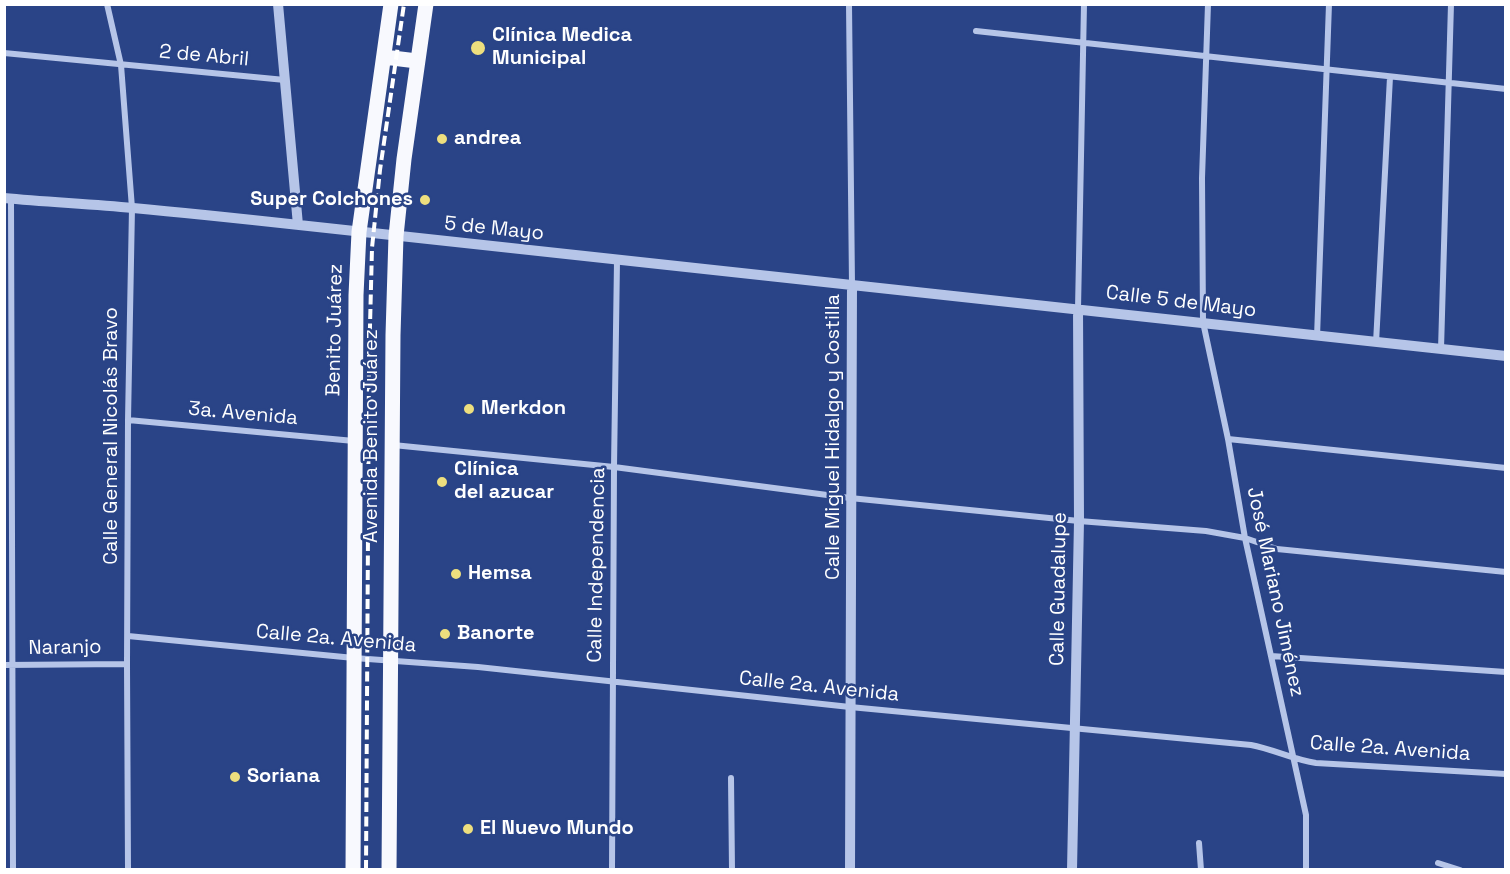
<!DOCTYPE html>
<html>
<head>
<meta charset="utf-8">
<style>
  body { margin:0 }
  #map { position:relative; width:1510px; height:874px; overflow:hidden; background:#2a4487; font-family:"Space Grotesk",sans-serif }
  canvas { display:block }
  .frame { position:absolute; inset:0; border:6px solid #fff; pointer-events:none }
</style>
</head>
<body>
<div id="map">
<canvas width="1510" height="874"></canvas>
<div class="frame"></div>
</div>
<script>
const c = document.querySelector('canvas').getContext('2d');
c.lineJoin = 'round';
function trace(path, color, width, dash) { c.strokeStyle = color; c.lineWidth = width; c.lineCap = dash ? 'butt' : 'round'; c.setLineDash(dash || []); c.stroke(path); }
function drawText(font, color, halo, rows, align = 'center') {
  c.font = font + ' "Space Grotesk",sans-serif'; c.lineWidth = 5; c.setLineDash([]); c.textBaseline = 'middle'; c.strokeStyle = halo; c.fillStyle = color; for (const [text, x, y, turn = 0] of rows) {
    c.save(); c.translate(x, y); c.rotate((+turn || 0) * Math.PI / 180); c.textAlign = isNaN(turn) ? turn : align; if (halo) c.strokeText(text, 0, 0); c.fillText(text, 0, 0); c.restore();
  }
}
const minor = new Path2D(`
  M 107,4 L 121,65 L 132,208 L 128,420 L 127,664 L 128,870
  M 849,4 L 852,285
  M 1208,4 L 1202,178 L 1203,322 L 1228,439 L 1245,538 L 1306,815 L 1306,870
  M 976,31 L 1506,89
  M 4,53 L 285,80
  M 11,199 L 13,870
  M 1078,309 L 1084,4
  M 1317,337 L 1329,4
  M 1376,343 L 1390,77
  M 1441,349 L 1451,4
  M 128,420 L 354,441
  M 1228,439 L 1506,468
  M 393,445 L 614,467 L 850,498 L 1079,521 L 1206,531 L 1245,538 L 1277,549 L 1506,572
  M 128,636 L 354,658 L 478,667 L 850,707 L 1251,745 C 1273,749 1294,760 1316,763 L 1506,774
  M 1271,656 L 1506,672
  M 4,665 L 127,664
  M 731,778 L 732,870
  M 1199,843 L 1201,870
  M 1438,863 L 1460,870
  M 612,870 L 614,467 L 617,261`);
const tertiary = new Path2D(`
  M 278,4 L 298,225
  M 4,198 C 47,202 90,204 133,208 C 188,213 244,219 299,225 C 701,268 1103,312 1506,356
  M 850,870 L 852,285
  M 1072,870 L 1079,521 L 1078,309`);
const primary = new Path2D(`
  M 384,57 L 417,61
  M 353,870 L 356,295 L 359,232 L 391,4
  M 389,870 L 393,335 L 396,236 L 404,159 L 426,4`);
const rail = new Path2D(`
  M 366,870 L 369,365 L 372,248 L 380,170 L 404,4`);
const markers = [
  [478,48,8,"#eedf7e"],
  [442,139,6,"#eedf7e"],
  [425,200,6,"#eedf7e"],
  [469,409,6,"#eedf7e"],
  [442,482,6,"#eedf7e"],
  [456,574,6,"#eedf7e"],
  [445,634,6,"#eedf7e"],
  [235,777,6,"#eedf7e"],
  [468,829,6,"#eedf7e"]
];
const poiNames = [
  ["Clínica Medica",492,36],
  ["Municipal",492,59],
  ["andrea",454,139],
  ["Super Colchones",413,200,"right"],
  ["Merkdon",481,409],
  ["Clínica",454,470],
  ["del azucar",454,493],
  ["Hemsa",468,574],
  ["Banorte",457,634],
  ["Soriana",247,777],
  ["El Nuevo Mundo",480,829]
];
const streetNames = [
  ["2 de Abril",204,56,5],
  ["5 de Mayo",494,229,6],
  ["Calle 5 de Mayo",1181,302,7],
  ["Benito Juárez",335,330,-89],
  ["3a. Avenida",243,414,5],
  ["Calle General Nicolás Bravo",112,436,-90],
  ["Avenida Benito Juárez",372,436,-90],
  ["Calle Miguel Hidalgo y Costilla",834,437,-90],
  ["Calle Independencia",597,565,-89],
  ["Calle Guadalupe",1059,589,-89],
  ["José Mariano Jiménez",1275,592,78],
  ["Calle 2a. Avenida",336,639,5],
  ["Naranjo",65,648,-1],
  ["Calle 2a. Avenida",819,687,6],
  ["Calle 2a. Avenida",1390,749,4]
];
trace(minor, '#b6c5e8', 6);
trace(tertiary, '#b6c5e8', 10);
trace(primary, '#f8f9fe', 15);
trace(rail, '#fff', 4, [10, 4.5]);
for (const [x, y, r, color] of markers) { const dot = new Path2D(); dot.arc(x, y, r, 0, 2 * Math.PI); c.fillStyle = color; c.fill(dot); trace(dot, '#2a4487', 2); }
drawText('bold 20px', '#fff', '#2a4487', poiNames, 'left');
drawText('20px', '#fff', '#2a4487', streetNames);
</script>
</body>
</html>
